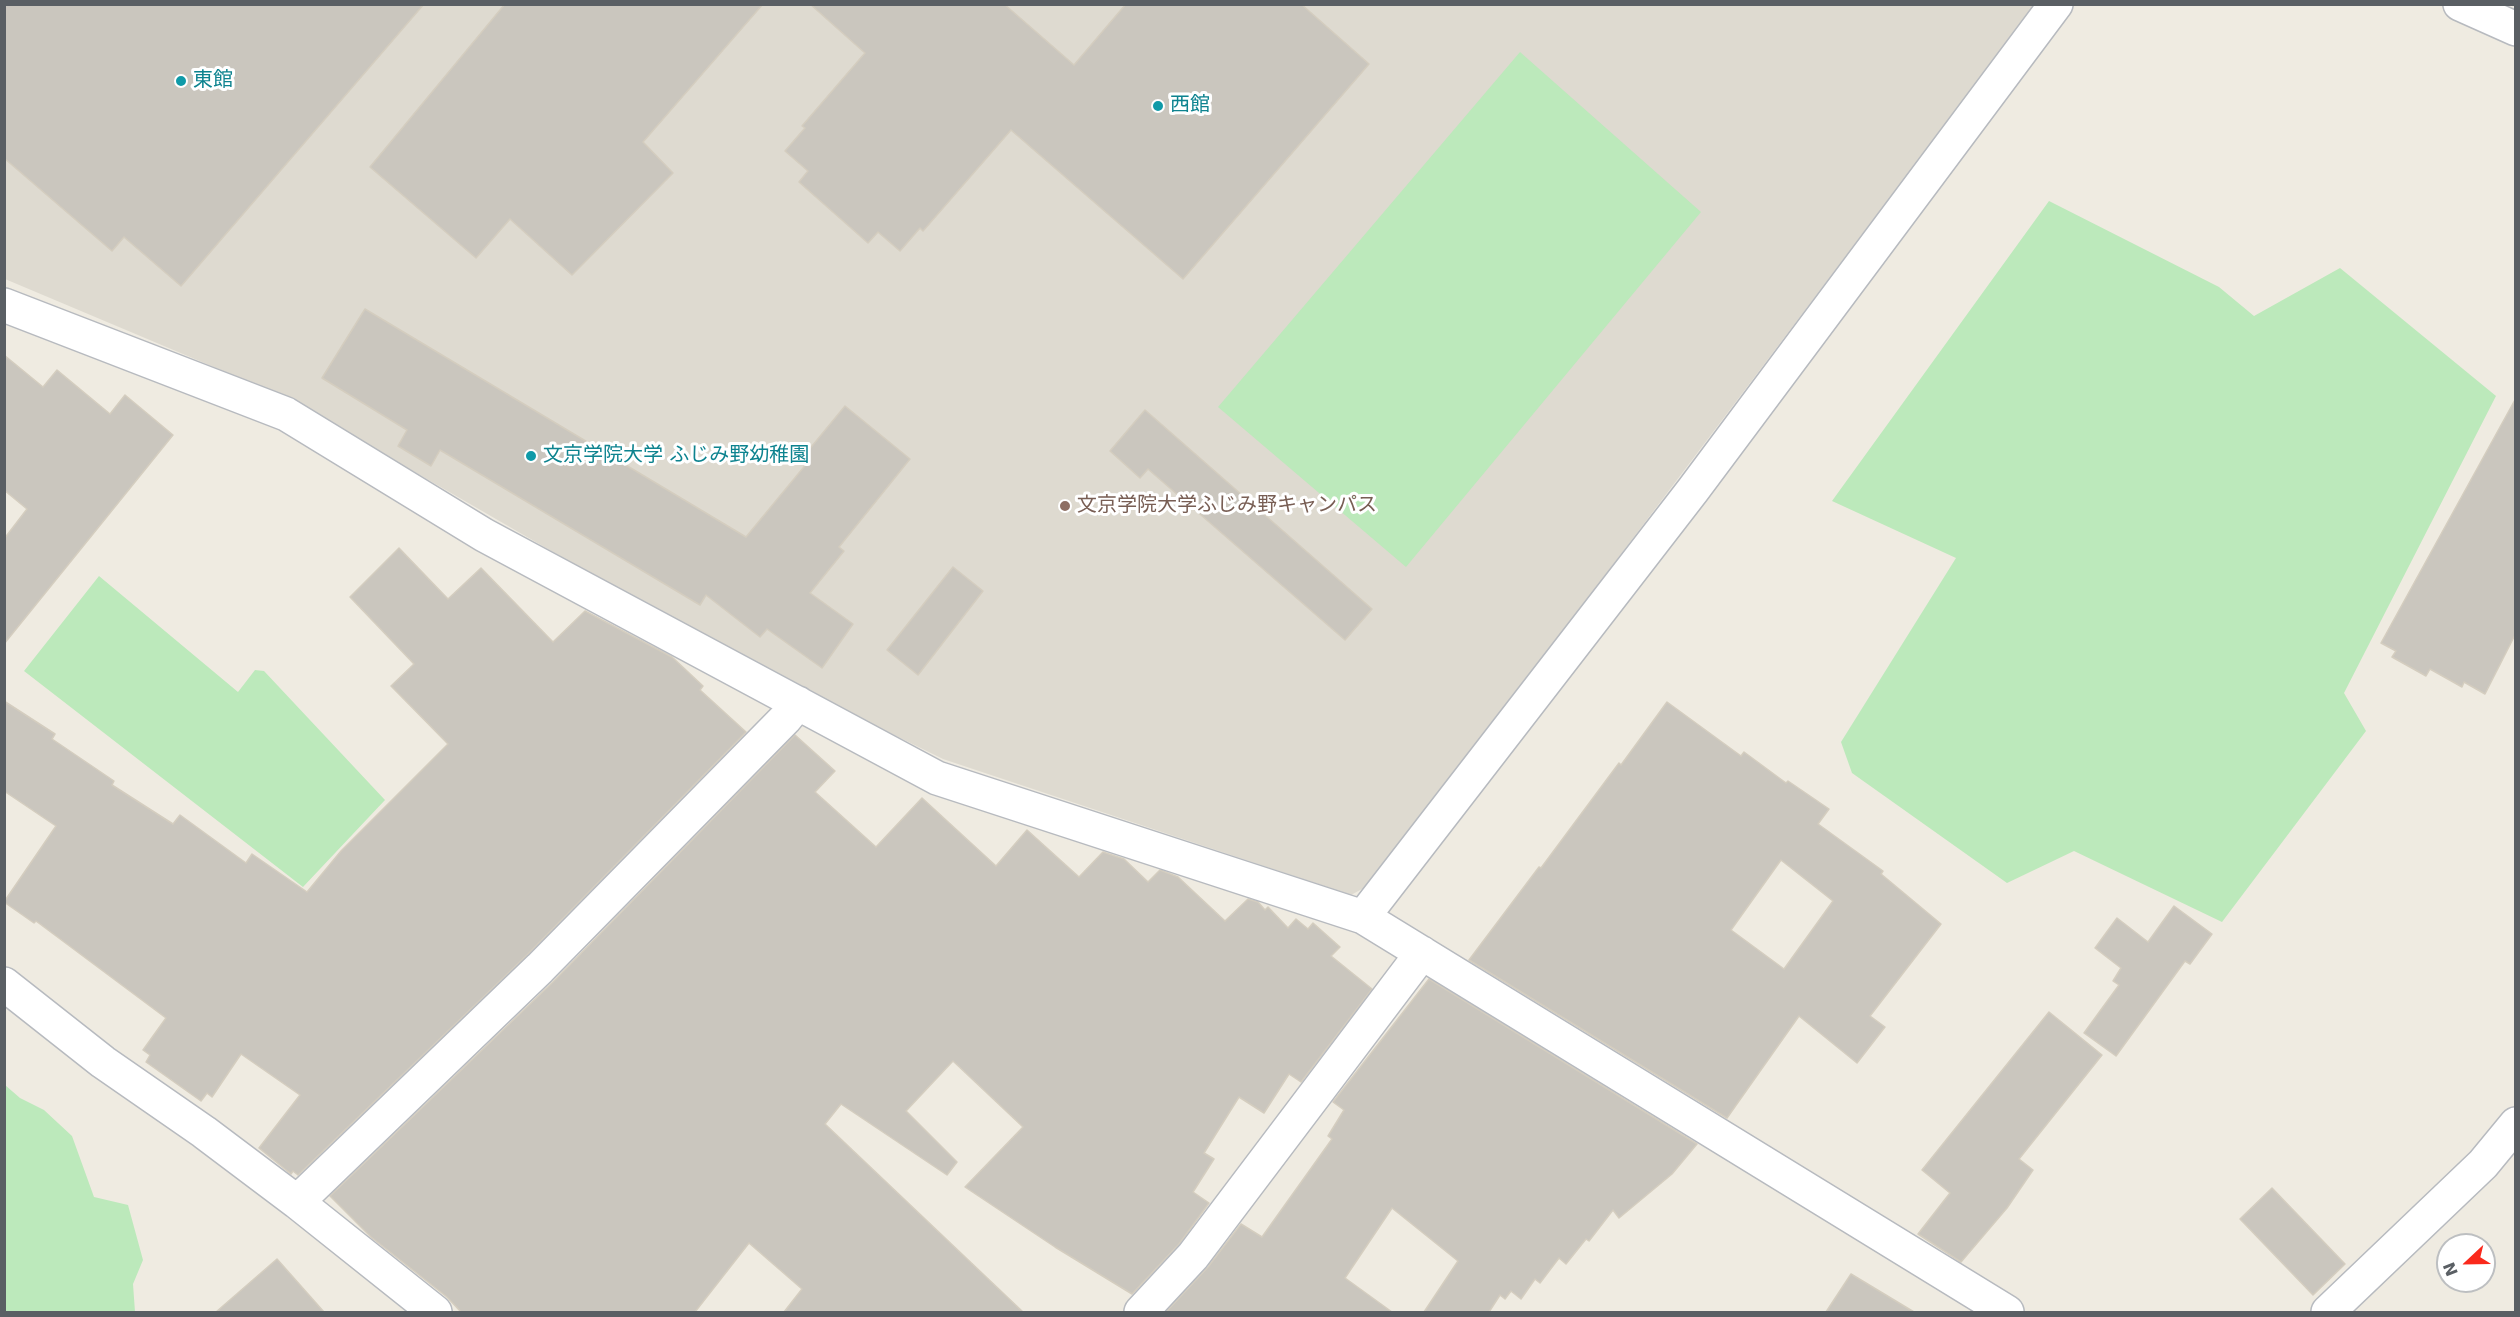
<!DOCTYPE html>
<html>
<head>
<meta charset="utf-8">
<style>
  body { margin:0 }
  #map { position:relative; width:2520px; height:1317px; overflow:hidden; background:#efebe1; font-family:"DejaVu Sans",sans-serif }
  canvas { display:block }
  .frame { position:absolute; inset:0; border:6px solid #5a5f64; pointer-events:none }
  .north { position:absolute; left:2436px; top:1233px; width:60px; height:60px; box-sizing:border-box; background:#fff; border:2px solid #bdbfc1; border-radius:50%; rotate:248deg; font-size:16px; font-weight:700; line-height:24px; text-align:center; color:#5a5f64 }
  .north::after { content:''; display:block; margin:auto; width:21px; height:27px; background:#fa291c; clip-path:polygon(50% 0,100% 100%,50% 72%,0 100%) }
</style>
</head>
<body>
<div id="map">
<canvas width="2520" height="1317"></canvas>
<div class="frame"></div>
<div class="north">N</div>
</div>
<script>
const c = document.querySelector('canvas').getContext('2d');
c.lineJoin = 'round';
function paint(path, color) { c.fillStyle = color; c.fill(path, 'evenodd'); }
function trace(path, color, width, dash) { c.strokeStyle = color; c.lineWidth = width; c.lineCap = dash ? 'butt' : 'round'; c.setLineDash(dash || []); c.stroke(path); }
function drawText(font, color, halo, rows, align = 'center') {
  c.font = font + ' "DejaVu Sans","Noto Sans JP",sans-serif'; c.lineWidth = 6; c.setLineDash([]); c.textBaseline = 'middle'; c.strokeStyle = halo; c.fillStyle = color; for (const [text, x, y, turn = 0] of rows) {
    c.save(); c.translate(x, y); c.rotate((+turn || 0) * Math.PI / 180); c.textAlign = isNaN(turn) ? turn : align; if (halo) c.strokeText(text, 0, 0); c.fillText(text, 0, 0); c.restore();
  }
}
const education = new Path2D(`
  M 4,5 L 2035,5 L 1373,883 L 1351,895 L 943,759 L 807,692 L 662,615 L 285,397 L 5,279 Z`);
const green = new Path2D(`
  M 1520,52 L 1701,212 L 1406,567 L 1218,407 Z
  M 2049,201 L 2219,287 L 2254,316 L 2340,268 L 2496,396 L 2344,693 L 2366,731 L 2222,922 L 2074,851 L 2007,883 L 1852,773 L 1841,742 L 1956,558 L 1832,501 Z
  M 99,576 L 238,692 L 255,670 L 264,671 L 385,800 L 303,887 L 24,671 Z
  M 5,1085 L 20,1098 L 44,1110 L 72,1136 L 94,1197 L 128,1205 L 143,1260 L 133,1284 L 135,1312 L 5,1312 Z`);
const building = new Path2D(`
  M 4,4 L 424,4 L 181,286 L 124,237 L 112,251 L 4,158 Z
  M 505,4 L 763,4 L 643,142 L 673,173 L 572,275 L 510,219 L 476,258 L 370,167 Z
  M 810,4 L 1004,4 L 1074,65 L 1126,4 L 1301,4 L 1369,64 L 1183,279 L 1011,130 L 923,231 L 920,228 L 900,251 L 878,232 L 868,243 L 799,182 L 808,171 L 785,151 L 805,128 L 802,126 L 865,53 Z
  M 365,309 L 746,537 L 808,462 L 803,457 L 845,406 L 910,459 L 839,547 L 844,551 L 810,593 L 853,624 L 822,668 L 767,629 L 760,637 L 706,595 L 700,605 L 440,450 L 431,466 L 398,446 L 407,430 L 322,378 Z
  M 4,355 L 43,387 L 57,370 L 110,414 L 125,395 L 173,435 L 4,644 L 4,539 L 27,509 L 4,490 Z
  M 2516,398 L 2516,633 L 2485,694 L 2464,682 L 2462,687 L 2430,669 L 2426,676 L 2392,657 L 2396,651 L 2381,643 Z
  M 1145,410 L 1372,609 L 1345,640 L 1148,469 L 1140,478 L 1110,451 Z
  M 399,548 L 448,599 L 481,568 L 553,642 L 585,611 L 672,657 L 703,686 L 700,690 L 746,732 L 527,955 L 298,1175 L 293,1171 L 291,1174 L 259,1148 L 300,1095 L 241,1054 L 212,1097 L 207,1093 L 201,1101 L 146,1062 L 150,1055 L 143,1050 L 166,1018 L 36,921 L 34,923 L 4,902 L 56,826 L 4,791 L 4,701 L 55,734 L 52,739 L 114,781 L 112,785 L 173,824 L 180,815 L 246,863 L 252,854 L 307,892 L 341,851 L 448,744 L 391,686 L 414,664 L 350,597 Z
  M 953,567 L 983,591 L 918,675 L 887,650 Z
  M 1667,702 L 1741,756 L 1744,752 L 1786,783 L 1788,781 L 1829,809 L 1818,824 L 1883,871 L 1881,874 L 1941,924 L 1870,1016 L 1885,1027 L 1857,1063 L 1799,1016 L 1727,1118 L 1469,960 L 1539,867 L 1541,868 L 1619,763 L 1621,765 ZM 1781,860 L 1833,901 L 1784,969 L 1731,930 Z
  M 795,735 L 835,771 L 815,792 L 876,847 L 922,798 L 996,866 L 1027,830 L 1079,877 L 1103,852 L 1124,859 L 1148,882 L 1160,870 L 1178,877 L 1225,921 L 1248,899 L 1258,902 L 1265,910 L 1268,907 L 1288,928 L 1296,919 L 1308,929 L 1313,923 L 1340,947 L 1331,956 L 1372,989 L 1301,1082 L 1289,1074 L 1264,1113 L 1239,1097 L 1204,1153 L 1214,1159 L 1193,1192 L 1209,1203 L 1179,1244 L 1132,1294 L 1055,1247 L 965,1187 L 1023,1127 L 953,1061 L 906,1111 L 957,1162 L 947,1175 L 841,1104 L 825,1124 L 1023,1312 L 784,1312 L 802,1289 L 749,1243 L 695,1312 L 461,1312 L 447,1297 L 371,1237 L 330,1196 L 553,982 Z
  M 2174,906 L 2212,934 L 2190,964 L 2185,961 L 2116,1056 L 2084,1033 L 2119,985 L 2113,981 L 2121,968 L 2095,948 L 2117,918 L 2148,942 Z
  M 1429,979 L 1697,1144 L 1672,1174 L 1619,1218 L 1613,1210 L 1589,1241 L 1586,1239 L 1566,1264 L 1559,1258 L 1540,1283 L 1535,1279 L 1521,1299 L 1511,1291 L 1505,1299 L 1500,1295 L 1489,1312 L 1424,1312 L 1458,1261 L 1392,1208 L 1345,1278 L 1392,1312 L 1166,1312 L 1208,1267 L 1241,1224 L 1262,1237 L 1332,1139 L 1328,1136 L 1344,1110 L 1333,1102 Z
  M 2049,1012 L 2102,1055 L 2019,1159 L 2033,1170 L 2007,1208 L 1961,1262 L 1918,1234 L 1950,1193 L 1922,1170 Z
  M 2272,1188 L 2345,1264 L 2313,1295 L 2240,1219 Z
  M 277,1259 L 324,1312 L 216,1312 Z
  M 1851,1274 L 1914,1312 L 1826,1312 Z`);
const minor = new Path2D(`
  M 4,305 L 286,414 L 484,535 L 937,778 L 1363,917 L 2007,1312
  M 1363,917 L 1693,490 L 2056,4
  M 4,984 L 103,1062 L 204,1132 L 297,1202 L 435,1312
  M 297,1202 L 540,968 L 785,719 L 798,703
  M 1141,1312 L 1193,1256 L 1422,953
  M 2328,1312 L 2483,1164 L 2516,1124`);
const tertiary = new Path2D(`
  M 2460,4 L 2516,29`);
const markers = [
  [181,81,6,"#0f9aa8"],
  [1158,106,6,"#0f9aa8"],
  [531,456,6,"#0f9aa8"],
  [1065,506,6,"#8d6e63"]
];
const cultureNames = [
  ["東館",193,81],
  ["西館",1170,106],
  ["文京学院大学 ふじみ野幼稚園",543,456]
];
const educationNames = [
  ["文京学院大学ふじみ野キャンパス",1077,506]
];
paint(education, '#dedad0');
paint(green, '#bce9bb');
paint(building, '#cac6be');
trace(building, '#d4cdbf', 1.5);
trace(minor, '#b7babf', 36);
trace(tertiary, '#b7babf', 36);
trace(minor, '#fff', 33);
trace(tertiary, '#fff', 33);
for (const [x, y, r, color] of markers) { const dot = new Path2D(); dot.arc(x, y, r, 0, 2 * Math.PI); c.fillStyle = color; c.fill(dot); trace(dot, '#fff', 2); }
drawText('20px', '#0d838f', '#fff', cultureNames, 'left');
drawText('20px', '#785e54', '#fff', educationNames, 'left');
</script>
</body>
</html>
